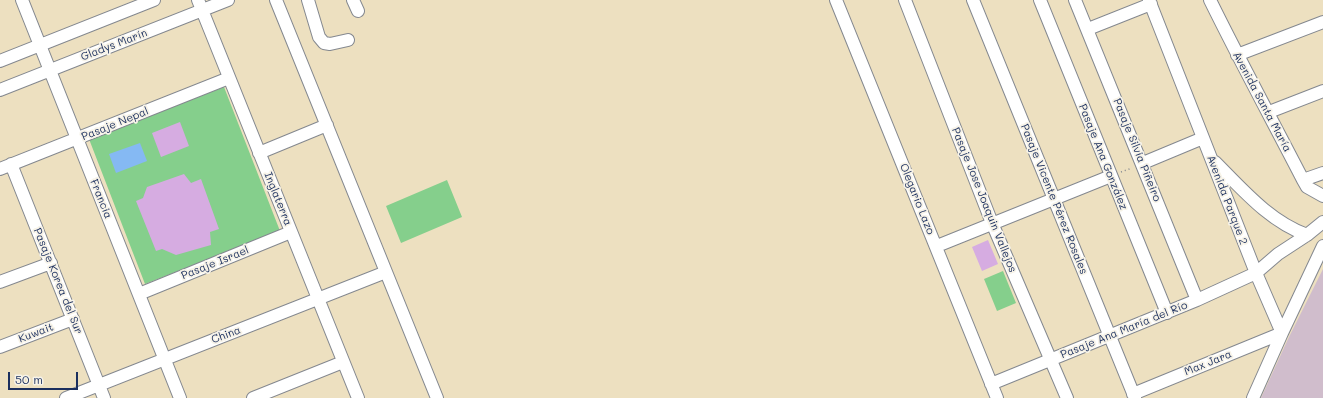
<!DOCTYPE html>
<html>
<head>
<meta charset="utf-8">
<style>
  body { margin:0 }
  #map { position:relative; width:1323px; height:398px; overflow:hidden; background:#ede0c0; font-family:Mali,sans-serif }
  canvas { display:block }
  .scale { position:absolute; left:8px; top:372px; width:70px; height:18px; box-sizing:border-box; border:2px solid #1b2f5e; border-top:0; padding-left:5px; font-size:12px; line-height:14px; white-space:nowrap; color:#1b2f5e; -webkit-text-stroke:3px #f7f3e8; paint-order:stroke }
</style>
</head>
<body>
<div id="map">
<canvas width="1323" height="398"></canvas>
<div class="scale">50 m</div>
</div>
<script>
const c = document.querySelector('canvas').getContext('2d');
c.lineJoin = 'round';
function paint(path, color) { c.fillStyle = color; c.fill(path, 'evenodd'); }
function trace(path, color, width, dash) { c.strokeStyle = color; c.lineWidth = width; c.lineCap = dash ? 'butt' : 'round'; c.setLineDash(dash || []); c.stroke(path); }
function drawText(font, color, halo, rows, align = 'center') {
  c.font = font + ' Mali,sans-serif'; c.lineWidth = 3.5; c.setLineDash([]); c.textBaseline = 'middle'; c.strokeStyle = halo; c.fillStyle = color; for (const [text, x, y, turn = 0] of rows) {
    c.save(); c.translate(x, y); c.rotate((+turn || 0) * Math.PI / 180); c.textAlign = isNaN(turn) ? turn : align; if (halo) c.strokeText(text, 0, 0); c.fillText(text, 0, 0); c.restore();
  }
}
const industrial = new Path2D(`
  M 1323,269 L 1323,398 L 1261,398 L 1288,339 Z`);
const green = new Path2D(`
  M 224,87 L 280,231 L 145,284 L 89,139 Z
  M 447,180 L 462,217 L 401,243 L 386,206 Z
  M 1003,271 L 1016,303 L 997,311 L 984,279 Z`);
const water = new Path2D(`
  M 140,143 L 147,161 L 116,173 L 109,154 Z`);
const building = new Path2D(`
  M 180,122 L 189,146 L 161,157 L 152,133 Z
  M 184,174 L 191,183 L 201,179 L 219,229 L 210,232 L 211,245 L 176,255 L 162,249 L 156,251 L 136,201 L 143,198 L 147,187 Z
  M 988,240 L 998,264 L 982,271 L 972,247 Z`);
const path = new Path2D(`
  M 1121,172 L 1132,168`);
const minor = new Path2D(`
  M 22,0 L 180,398
  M 198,0 L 358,398
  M 276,0 L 437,398
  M 308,0 L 319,37 L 324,43 L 330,44 L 348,40
  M 353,0 L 358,11
  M 836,0 L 997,398
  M 905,0 L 992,223 L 1067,398
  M 973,0 L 1135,398
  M 1040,0 L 1167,313
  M 1075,0 L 1197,300
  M 1149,0 L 1256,273 L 1282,333 L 1253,398
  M 1210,0 C 1240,61 1272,120 1303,180 L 1307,187 L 1323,196
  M 1088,29 L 1151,4
  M 1237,55 L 1323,22
  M 0,61 L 154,0
  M 0,90 L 228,0
  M 1269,112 L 1323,91
  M 259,153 L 327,125
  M 1215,162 C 1243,190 1269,221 1307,235 L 1323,222
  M 1143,163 L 1203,138
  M 11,164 L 104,398
  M 0,169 L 229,78
  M 1303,180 L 1323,173
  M 937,246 L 1111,176
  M 0,282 L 51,263
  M 139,294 L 291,232
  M 0,347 L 73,319
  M 991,384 L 1197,300 L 1256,273 L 1278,254 L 1307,235
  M 1133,394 L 1282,333 L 1323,246
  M 66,398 L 386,272
  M 253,398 L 343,362`);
const streetNames = [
  ["Gladys Marín",114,45,-21],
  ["Avenida Santa María",1262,102,62],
  ["Pasaje Nepal",115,124,-22],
  ["Pasaje Silvia Piñeiro",1137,150,68],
  ["Pasaje Ana González",1103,157,68],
  ["Francia",101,199,68],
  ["Inglaterra",278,199,68],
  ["Olegario Lazo",917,199,68],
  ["Pasaje Vicente Pérez Rosales",1054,199,68],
  ["Pasaje Jose Joaquin Vallejos",984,200,68],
  ["Avenida Parque 2",1227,200,69],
  ["Pasaje Israel",215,263,-22],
  ["Pasaje Korea del Sur",58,281,68],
  ["Pasaje Ana María del Río",1124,330,-22],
  ["Kuwait",36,333,-21],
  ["China",226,335,-21],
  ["Max Jara",1208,363,-22]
];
paint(industrial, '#d0bdcc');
paint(green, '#85cf8c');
paint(water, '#85b9f3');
paint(building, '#d6ace1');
trace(minor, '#84888f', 14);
trace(path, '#84888f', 1.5, [1, 3]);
trace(minor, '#fff', 12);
drawText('11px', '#1b2f5e', '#f7f3e8', streetNames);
</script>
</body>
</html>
